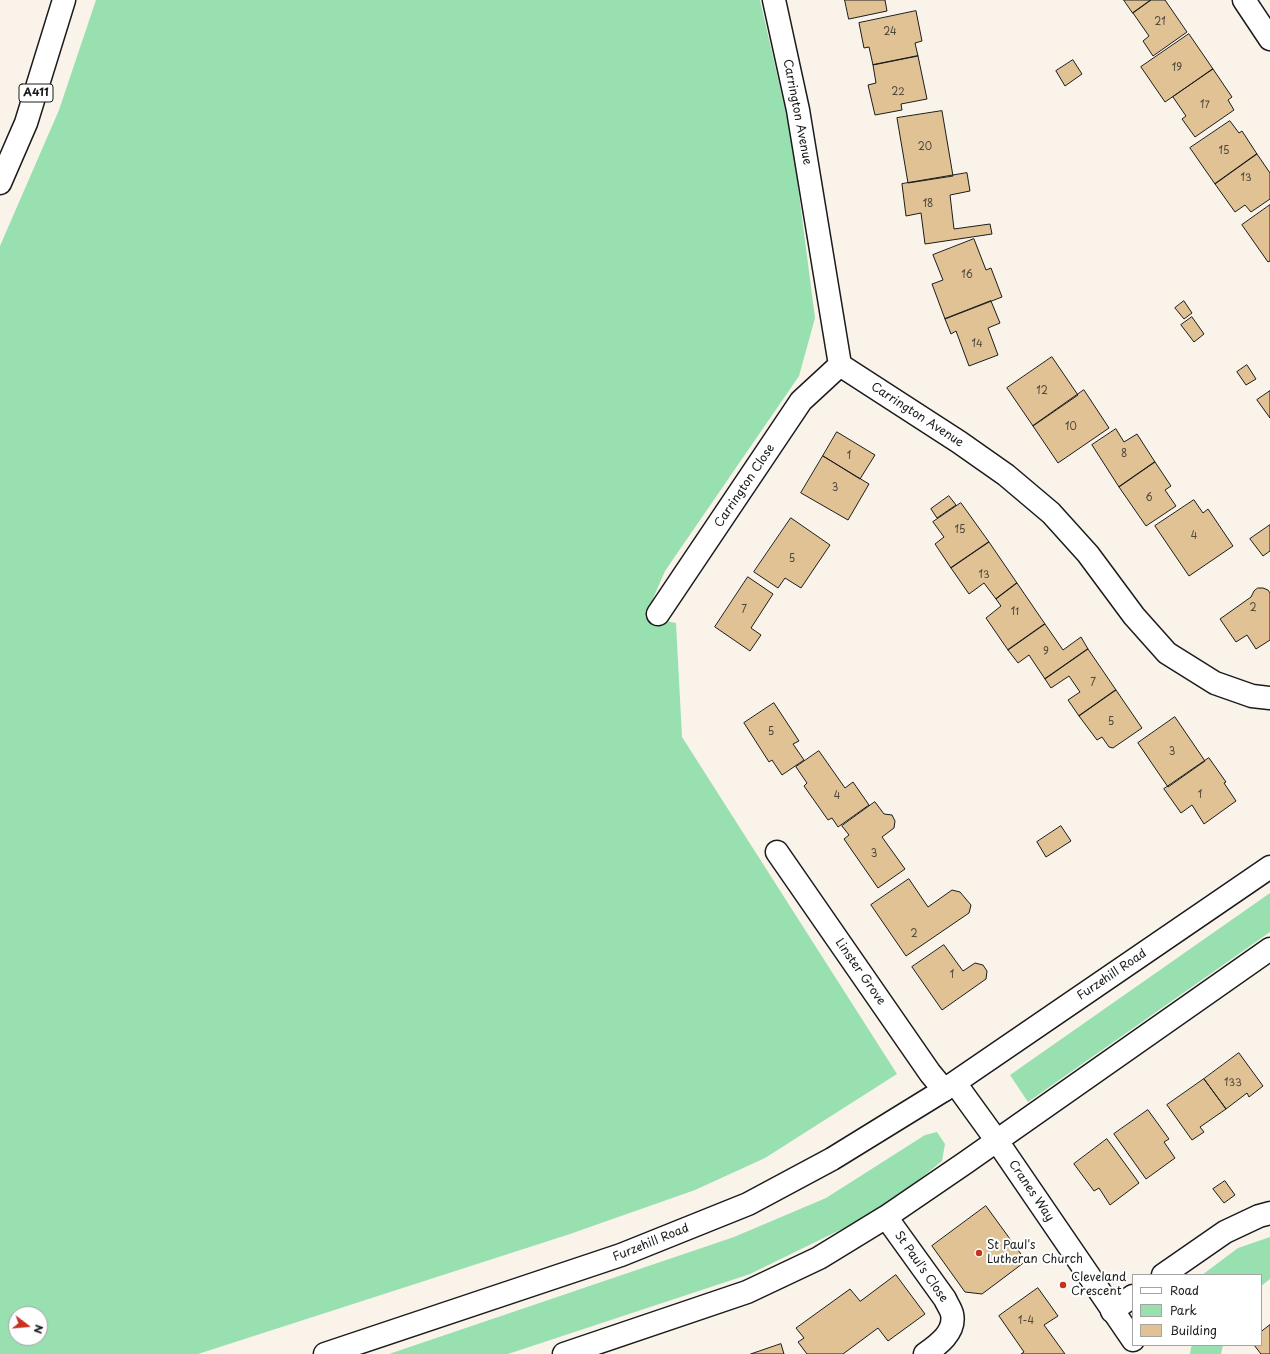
<!DOCTYPE html>
<html>
<head>
<meta charset="utf-8">
<style>
  body { margin:0 }
  #map { position:relative; width:1270px; height:1354px; overflow:hidden; background:#f9f3ea; font-family:"Playpen Sans",sans-serif }
  canvas { display:block }
  .legend { position:absolute; left:1132px; top:1274px; width:130px; height:72px; box-sizing:border-box; background:#fff; border:1px solid #a4a4a4; margin:0; padding:5px 7px; list-style:none; font-size:12px; color:#1c1c1c }
  .legend li { display:flex; align-items:center; gap:8px; height:20px }
  .legend b { width:20px; border:1px solid #a4a4a4 }
  .north { position:absolute; left:8px; top:1306px; width:40px; height:40px; box-sizing:border-box; background:#fff; border:1px solid #a4a4a4; border-radius:50%; rotate:106deg; font-size:11px; font-weight:700; line-height:16px; text-align:center; color:#1c1c1c }
  .north::after { content:''; display:block; margin:auto; width:14px; height:18px; background:#c8321e; clip-path:polygon(50% 0,100% 100%,50% 72%,0 100%) }
</style>
</head>
<body>
<div id="map">
<canvas width="1270" height="1354"></canvas>
<ul class="legend">
<li><b style="height:5px;background:#fff"></b>Road</li>
<li><b style="height:11px;background:#98e0af"></b>Park</li>
<li><b style="height:11px;background:#e0c294"></b>Building</li>
</ul>
<div class="north">N</div>
</div>
<script>
const c = document.querySelector('canvas').getContext('2d');
c.lineJoin = 'round';
function paint(path, color) { c.fillStyle = color; c.fill(path, 'evenodd'); }
function trace(path, color, width, dash) { c.strokeStyle = color; c.lineWidth = width; c.lineCap = dash ? 'butt' : 'round'; c.setLineDash(dash || []); c.stroke(path); }
function drawText(font, color, halo, rows, align = 'center') {
  c.font = font + ' "Playpen Sans",sans-serif'; c.lineWidth = 4; c.setLineDash([]); c.textBaseline = 'middle'; c.strokeStyle = halo; c.fillStyle = color; for (const [text, x, y, turn = 0] of rows) {
    c.save(); c.translate(x, y); c.rotate((+turn || 0) * Math.PI / 180); c.textAlign = isNaN(turn) ? turn : align; if (halo) c.strokeText(text, 0, 0); c.fillText(text, 0, 0); c.restore();
  }
}
const green = new Path2D(`
  M 96,0 L 760,0 L 792,140 L 815,318 L 799,376 L 665,571 L 645,617 L 676,623 L 682,737 L 897,1074 L 765,1158 L 695,1190 L 570,1234 L 198,1354 L 0,1354 L 0,246 L 59,110 ZM 16,1314 L 40,1314 L 40,1338 L 16,1338 Z
  M 1270,893 L 1270,932 L 1028,1102 L 1010,1075 Z
  M 937,1132 L 945,1144 L 942,1161 L 920,1179 L 882,1206 L 844,1228 L 750,1274 L 508,1354 L 389,1354 L 734,1237 L 826,1198 L 925,1135 Z
  M 1270,1237 L 1270,1279 L 1261,1286 L 1261,1275 L 1202,1275 L 1238,1248 Z
  M 1195,1345 L 1223,1345 L 1221,1354 L 1190,1354 L 1191,1347 Z`);
const building = new Path2D(`
  M 845,0 L 885,0 L 887,11 L 849,19 Z
  M 1124,0 L 1151,0 L 1133,13 Z
  M 1151,0 L 1165,0 L 1187,32 L 1153,56 L 1143,41 L 1149,36 L 1133,13 Z
  M 916,11 L 922,41 L 915,43 L 918,56 L 873,65 L 869,47 L 864,48 L 859,23 Z
  M 1189,34 L 1213,69 L 1165,102 L 1141,67 Z
  M 918,56 L 927,99 L 901,104 L 902,110 L 875,115 L 868,85 L 876,83 L 873,65 Z
  M 1073,60 L 1082,74 L 1065,86 L 1056,71 Z
  M 1213,69 L 1232,97 L 1228,100 L 1234,110 L 1195,137 L 1182,119 L 1186,116 L 1173,97 Z
  M 942,111 L 953,176 L 908,183 L 897,118 Z
  M 1230,121 L 1239,133 L 1242,131 L 1257,154 L 1215,184 L 1190,148 Z
  M 1257,154 L 1270,173 L 1270,199 L 1251,212 L 1245,205 L 1235,212 L 1215,184 Z
  M 967,173 L 970,191 L 950,195 L 954,229 L 990,224 L 992,234 L 925,244 L 921,213 L 906,216 L 902,184 Z
  M 1270,205 L 1270,261 L 1268,262 L 1242,225 Z
  M 974,239 L 986,270 L 991,268 L 1002,297 L 945,319 L 932,284 L 943,280 L 933,255 Z
  M 991,301 L 1000,323 L 988,328 L 998,355 L 969,366 L 956,331 L 951,334 L 945,319 Z
  M 1184,301 L 1192,313 L 1184,319 L 1175,308 Z
  M 1192,317 L 1204,334 L 1194,342 L 1181,325 Z
  M 1052,357 L 1078,395 L 1033,426 L 1007,388 Z
  M 1247,365 L 1256,379 L 1246,385 L 1237,372 Z
  M 1084,390 L 1109,428 L 1058,463 L 1033,426 Z
  M 1270,391 L 1270,418 L 1257,400 Z
  M 1116,429 L 1124,442 L 1137,434 L 1155,462 L 1119,487 L 1092,445 Z
  M 837,432 L 875,455 L 860,479 L 823,456 Z
  M 823,456 L 869,484 L 848,520 L 801,493 Z
  M 1155,462 L 1171,486 L 1165,490 L 1176,506 L 1146,526 L 1119,487 Z
  M 949,496 L 956,505 L 937,518 L 931,509 Z
  M 1194,500 L 1203,513 L 1208,509 L 1233,546 L 1189,576 L 1155,526 Z
  M 961,503 L 989,542 L 951,568 L 935,544 L 944,537 L 933,522 Z
  M 791,518 L 830,545 L 801,588 L 785,578 L 778,588 L 754,572 Z
  M 1270,525 L 1270,551 L 1263,556 L 1250,539 Z
  M 989,542 L 1017,583 L 996,599 L 984,583 L 969,594 L 951,568 Z
  M 748,577 L 773,594 L 751,628 L 761,635 L 750,651 L 715,627 Z
  M 1017,583 L 1045,624 L 1008,650 L 986,618 L 1001,606 L 996,599 Z
  M 1258,588 L 1263,588 L 1268,590 L 1270,593 L 1270,640 L 1256,649 L 1247,635 L 1236,642 L 1220,619 L 1251,597 L 1254,591 Z
  M 1045,624 L 1063,650 L 1081,637 L 1088,649 L 1045,679 L 1029,655 L 1018,663 L 1008,650 Z
  M 1088,649 L 1116,690 L 1079,716 L 1068,700 L 1080,692 L 1069,676 L 1051,688 L 1045,679 Z
  M 1116,690 L 1142,728 L 1113,748 L 1109,747 L 1102,737 L 1097,740 L 1079,716 Z
  M 774,703 L 799,741 L 793,744 L 804,760 L 782,775 L 772,760 L 769,762 L 744,723 Z
  M 1175,717 L 1205,761 L 1168,787 L 1138,743 Z
  M 819,751 L 845,788 L 853,782 L 869,805 L 838,827 L 832,818 L 828,820 L 804,786 L 807,783 L 796,767 Z
  M 1209,758 L 1226,782 L 1224,783 L 1236,801 L 1204,824 L 1192,805 L 1181,813 L 1164,789 Z
  M 875,802 L 884,814 L 892,815 L 895,821 L 894,828 L 882,837 L 905,869 L 878,888 L 844,839 L 849,835 L 842,826 Z
  M 1061,826 L 1071,841 L 1046,857 L 1037,842 Z
  M 909,879 L 928,907 L 952,890 L 960,892 L 971,905 L 969,913 L 906,956 L 871,905 Z
  M 944,945 L 963,971 L 975,963 L 983,965 L 987,971 L 986,979 L 942,1010 L 912,967 Z
  M 1239,1053 L 1263,1086 L 1249,1097 L 1247,1093 L 1226,1109 L 1204,1079 Z
  M 1204,1079 L 1226,1109 L 1200,1127 L 1204,1132 L 1192,1140 L 1167,1105 Z
  M 1148,1110 L 1169,1139 L 1164,1142 L 1175,1158 L 1146,1179 L 1114,1134 Z
  M 1107,1139 L 1139,1183 L 1110,1205 L 1099,1188 L 1094,1191 L 1074,1164 Z
  M 1225,1181 L 1235,1195 L 1224,1203 L 1213,1189 Z
  M 986,1206 L 1026,1261 L 982,1294 L 965,1292 L 932,1246 Z
  M 896,1275 L 925,1314 L 888,1341 L 878,1328 L 843,1354 L 807,1354 L 798,1342 L 804,1338 L 796,1328 L 850,1289 L 860,1301 Z
  M 1038,1288 L 1058,1316 L 1044,1325 L 1065,1354 L 1021,1354 L 1024,1352 L 999,1316 Z
  M 1270,1325 L 1270,1354 L 1261,1354 L 1254,1345 L 1261,1345 L 1261,1332 Z
  M 781,1344 L 784,1354 L 751,1354 Z`);
const street = new Path2D(`
  M 774,0 L 798,110 L 840,365 L 959,442 L 1006,475 L 1051,513 L 1088,554 L 1134,616 L 1167,653 L 1215,683 L 1252,696 L 1270,698
  M 1244,0 L 1270,39
  M 658,614 L 801,401 L 840,365
  M 777,852 L 930,1073 L 944,1090
  M 886,1217 L 945,1299 C 947,1304 951,1309 952,1314 C 956,1332 938,1345 925,1354
  M 1163,1275 L 1225,1232 L 1259,1216 L 1270,1213
  M 1112,1311 L 1133,1296
  M 564,1354 L 747,1292 L 819,1258 L 886,1217 L 965,1163 L 1270,949`);
const secondary = new Path2D(`
  M 955,1083 L 997,1141 L 1133,1340
  M 325,1354 L 621,1255 L 748,1204 L 832,1159 L 944,1090 L 1270,867`);
const primary = new Path2D(`
  M 0,183 L 26,123 L 64,0`);
const markers = [
  [979,1253,4,"#c8321e"],
  [1063,1285,4,"#c8321e"]
];
const numberNames = [
  ["21",1160,22],
  ["24",890,32],
  ["19",1177,68],
  ["22",898,92],
  ["17",1205,105],
  ["20",925,147],
  ["15",1224,151],
  ["13",1246,178],
  ["18",928,204],
  ["16",967,275],
  ["14",977,344],
  ["12",1042,391],
  ["10",1071,427],
  ["8",1124,454],
  ["1",849,456],
  ["3",835,488],
  ["6",1149,498],
  ["15",960,530],
  ["4",1194,536],
  ["5",792,559],
  ["13",984,575],
  ["2",1253,608],
  ["7",744,610],
  ["11",1015,612],
  ["9",1046,652],
  ["7",1093,683],
  ["5",1111,722],
  ["5",771,732],
  ["3",1172,752],
  ["1",1200,795],
  ["4",837,796],
  ["3",874,854],
  ["2",914,934],
  ["1",952,975],
  ["133",1233,1083],
  ["1-4",1026,1321]
];
const shields = [
  [36,93,34]
];
const shieldNames = [
  ["A411",36,93]
];
const streetNames = [
  ["Carrington Avenue",797,112,79],
  ["Carrington Avenue",917,415,33],
  ["Carrington Close",745,486,-56],
  ["Linster Grove",860,972,55],
  ["Furzehill Road",1112,975,-34],
  ["Cranes Way",1031,1191,56],
  ["Furzehill Road",651,1243,-22],
  ["St Paul's Close",921,1267,55]
];
const poiNames = [
  ["St Paul's",987,1246],
  ["Lutheran Church",987,1260],
  ["Cleveland",1071,1278],
  ["Crescent",1071,1292]
];
paint(green, '#98e0af');
paint(building, '#e0c294');
trace(building, '#1c1c1c', 1);
trace(street, '#1c1c1c', 25);
trace(secondary, '#1c1c1c', 25);
trace(primary, '#1c1c1c', 25);
trace(street, '#fff', 22);
trace(secondary, '#fff', 22);
trace(primary, '#fff', 22);
for (const [x, y, r, color] of markers) { const dot = new Path2D(); dot.arc(x, y, r, 0, 2 * Math.PI); c.fillStyle = color; c.fill(dot); trace(dot, '#fff', 1.5); }
drawText('10px', '#4d463a', null, numberNames);
for (const [x, y, w] of shields) { const box = new Path2D(); box.roundRect(x - w / 2, y - 9, w, 18, 3); c.fillStyle = '#fff'; c.fill(box); trace(box, '#1c1c1c', 1); }
drawText('bold 11px', '#1c1c1c', null, shieldNames);
drawText('12px', '#1c1c1c', '#fff', streetNames);
drawText('12px', '#1c1c1c', '#fff', poiNames, 'left');
</script>
</body>
</html>
